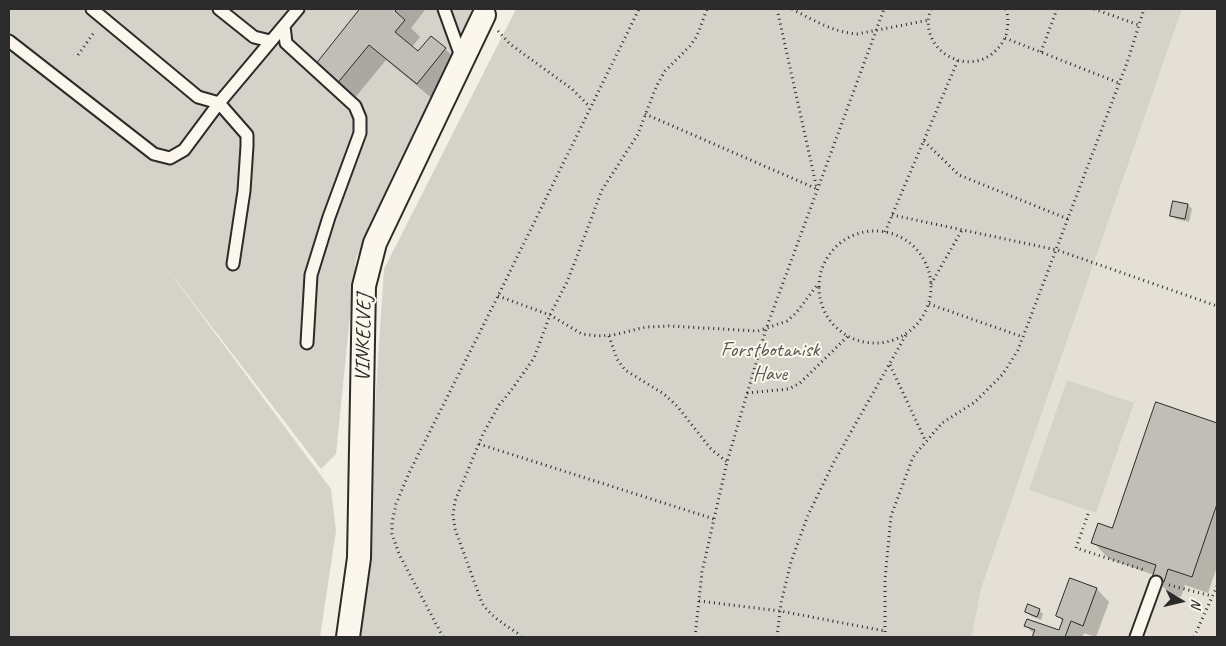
<!DOCTYPE html>
<html>
<head>
<meta charset="utf-8">
<style>
  body { margin:0 }
  #map { position:relative; width:1226px; height:646px; overflow:hidden; background:#f3efe4; font-family:Caveat,sans-serif }
  canvas { display:block }
  .frame { position:absolute; inset:0; border:10px solid #2b2b2b; pointer-events:none }
  .north { position:absolute; left:1156px; top:576px; width:50px; height:50px; -webkit-text-stroke:4px #fbf7ec; paint-order:stroke; rotate:99deg; font-size:14px; font-weight:700; line-height:20px; text-align:center; color:#2b2b2b }
  .north::after { content:''; display:block; margin:auto; width:18px; height:22px; background:#2b2b2b; clip-path:polygon(50% 0,100% 100%,50% 72%,0 100%) }
</style>
</head>
<body>
<div id="map">
<canvas width="1226" height="646"></canvas>
<div class="frame"></div>
<div class="north">N</div>
</div>
<script>
const c = document.querySelector('canvas').getContext('2d');
c.lineJoin = 'round';
function paint(path, color) { c.fillStyle = color; c.fill(path, 'evenodd'); }
function trace(path, color, width, dash) { c.strokeStyle = color; c.lineWidth = width; c.lineCap = dash ? 'butt' : 'round'; c.setLineDash(dash || []); c.stroke(path); }
function drawText(font, color, halo, rows, align = 'center') {
  c.font = font + ' Caveat,sans-serif'; c.lineWidth = 4; c.setLineDash([]); c.textBaseline = 'middle'; c.strokeStyle = halo; c.fillStyle = color; for (const [text, x, y, turn = 0] of rows) {
    c.save(); c.translate(x, y); c.rotate((+turn || 0) * Math.PI / 180); c.textAlign = isNaN(turn) ? turn : align; if (halo) c.strokeText(text, 0, 0); c.fillText(text, 0, 0); c.restore();
  }
}
const built = new Path2D(`
  M 1182,9 L 1217,9 L 1217,637 L 972,637 L 981,589 Z`);
const green = new Path2D(`
  M 9,9 L 477,9 L 456,47 L 356,258 L 336,454 L 321,469 L 162,262 L 331,489 L 336,531 L 320,637 L 9,637 Z
  M 516,9 L 1182,9 L 981,589 L 972,637 L 361,637 L 372,540 L 371,467 L 384,269 Z
  M 1067,380 L 1134,403 L 1096,513 L 1029,490 Z`);
const shadow = new Path2D(`
  M 362,9 L 424,9 L 425,10 L 411,28 L 420,37 L 412,47 L 419,53 L 431,38 L 445,49 L 462,65 L 434,100 L 386,60 L 353,100 L 316,67 Z
  M 1188,205 L 1192,209 L 1189,222 L 1176,219 L 1171,215 Z
  M 1157,404 L 1217,425 L 1217,567 L 1208,593 L 1185,585 L 1181,597 L 1170,594 L 1154,577 L 1154,575 L 1109,559 L 1093,542 L 1113,530 Z
  M 1097,589 L 1109,602 L 1096,637 L 1084,633 L 1082,637 L 1034,637 L 1035,635 L 1026,626 L 1059,632 L 1063,621 L 1058,616 Z
  M 1039,610 L 1043,614 L 1041,620 L 1031,616 L 1027,612 Z`);
const building = new Path2D(`
  M 360,9 L 397,9 L 395,11 L 405,20 L 395,32 L 418,51 L 431,36 L 446,48 L 417,84 L 369,45 L 336,85 L 314,67 Z
  M 1173,201 L 1188,204 L 1185,219 L 1170,216 Z
  M 1156,402 L 1217,423 L 1217,504 L 1192,577 L 1168,569 L 1164,582 L 1152,578 L 1156,565 L 1091,543 L 1098,523 L 1112,528 Z
  M 1070,578 L 1097,588 L 1083,626 L 1071,621 L 1065,637 L 1032,637 L 1035,630 L 1024,626 L 1027,619 L 1059,630 L 1063,619 L 1056,616 Z
  M 1028,604 L 1040,609 L 1037,617 L 1025,612 Z`);
const path = new Path2D(`
  M 777,9 L 817,189
  M 792,9 C 813,20 833,32 857,34 L 929,20
  M 931,9 C 917,45 961,77 992,54 C 998,49 1003,43 1006,35 C 1008,27 1009,17 1006,9
  M 1094,9 L 1139,25
  M 498,31 L 510,44 L 572,89 L 590,107
  M 1005,38 L 1119,83
  M 1041,52 L 1057,9
  M 78,55 L 95,31
  M 645,114 L 817,189
  M 924,141 L 959,175 L 1068,219
  M 892,215 L 1057,250 L 1217,306
  M819 287a56 56 0 1 1 112 0a56 56 0 1 1-112 0Z
  M 885,232 L 958,60
  M 931,284 L 962,230
  M 498,296 L 550,315 L 582,334 L 598,336 L 613,335 L 646,327 L 669,326 L 758,331 L 787,321 L 796,313 L 818,284
  M 929,304 L 1023,337
  M 609,336 L 617,359 L 625,370 L 664,394 L 677,406 L 711,449 L 727,462
  M 890,365 L 926,442
  M 747,393 L 789,389 L 800,383 L 848,336
  M 479,444 L 714,519
  M 1088,514 L 1076,548 L 1144,570 L 1143,572
  M 1169,585 L 1212,596
  M 699,601 L 780,611 L 885,631
  M 443,637 L 399,554 L 392,534 L 392,523 L 396,504 L 409,473 L 498,296 L 639,9
  M 521,637 L 520,635 C 506,625 492,618 482,603 L 455,529 L 453,515 L 455,501 L 483,434 L 499,405 L 510,392 L 534,358 L 550,315 L 567,282 L 576,259 L 602,190 L 638,134 L 656,87 L 665,71 L 690,46 L 697,36 L 707,9
  M 695,637 L 702,572 L 727,462 L 766,329 L 884,9
  M 777,637 L 781,603 L 791,562 L 808,515 L 834,462 L 907,333
  M 885,637 L 885,579 L 891,516 L 913,457 L 942,423 L 975,402 L 1003,374 L 1018,350 L 1128,60 L 1144,9
  M 1194,637 L 1217,586`);
const service = new Path2D(`
  M 92,9 L 198,97 L 219,103 L 247,135 L 247,146 L 244,191 L 233,264
  M 219,9 L 254,37 L 270,41
  M 444,9 L 462,59
  M 284,26 L 286,43 L 355,106 L 360,118 L 360,133 L 329,217 L 311,275 L 307,343
  M 9,41 L 154,154 L 170,158 L 184,150 L 219,103 L 298,9
  M 1136,637 L 1156,582`);
const minor = new Path2D(`
  M 348,637 L 359,558 L 364,286 L 375,243 L 484,15`);
const streetNames = [
  ["VINKELVEJ",364,338,-89]
];
const parkNames = [
  ["Forstbotanisk",770,350],
  ["Have",770,374]
];
paint(built, '#e4e0d6');
paint(green, '#d5d2c9');
paint(shadow, '#0003');
paint(building, '#c0beb6');
trace(building, '#2b2b2b', 1);
trace(service, '#2b2b2b', 15);
trace(minor, '#2b2b2b', 26);
trace(path, '#2b2b2b', 3, [1, 4]);
trace(service, '#fbf7ec', 11);
trace(minor, '#fbf7ec', 22);
drawText('21px', '#2b2b2b', '#fbf7ec', streetNames);
drawText('21px', '#565552', '#fbf7ec', parkNames);
</script>
</body>
</html>
